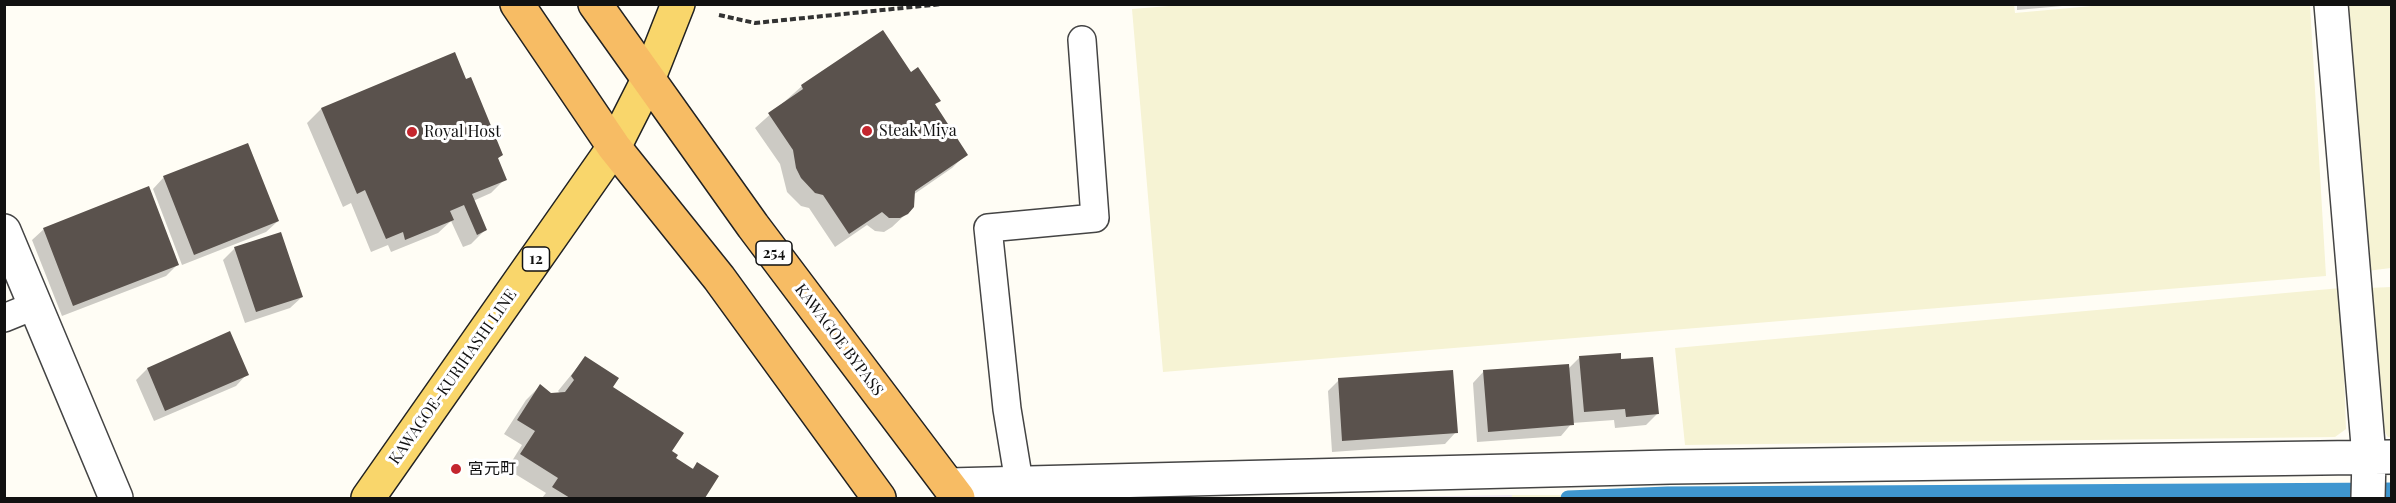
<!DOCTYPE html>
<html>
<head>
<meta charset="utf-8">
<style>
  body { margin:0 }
  #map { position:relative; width:2396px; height:503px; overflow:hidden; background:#fffdf5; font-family:"Playfair Display",serif }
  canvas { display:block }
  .frame { position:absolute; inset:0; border:6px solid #111; pointer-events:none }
</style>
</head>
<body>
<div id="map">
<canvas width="2396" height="503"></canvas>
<div class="frame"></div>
</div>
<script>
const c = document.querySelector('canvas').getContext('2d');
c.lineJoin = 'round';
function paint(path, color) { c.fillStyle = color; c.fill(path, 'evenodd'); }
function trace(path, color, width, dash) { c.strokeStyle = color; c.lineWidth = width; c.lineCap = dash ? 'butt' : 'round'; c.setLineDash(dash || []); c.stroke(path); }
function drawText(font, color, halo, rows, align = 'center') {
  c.font = font + ' "Playfair Display","Noto Sans JP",serif'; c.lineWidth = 6; c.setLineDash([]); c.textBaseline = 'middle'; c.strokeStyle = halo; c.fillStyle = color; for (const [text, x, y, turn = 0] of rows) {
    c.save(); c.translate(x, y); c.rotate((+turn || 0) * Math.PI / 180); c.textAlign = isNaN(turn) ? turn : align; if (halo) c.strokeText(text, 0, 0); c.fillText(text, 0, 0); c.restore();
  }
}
const industrial = new Path2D(`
  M 1512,495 L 1512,498 L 1317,498 Z`);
const farmland = new Path2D(`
  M 1181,5 L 2014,4 L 2015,13 L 2114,4 L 2310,5 L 2326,276 L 1163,372 L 1132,9 Z
  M 2345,5 L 2391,5 L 2391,268 L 2367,271 Z
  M 2391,287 L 2391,437 L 2388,437 L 2381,426 L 2368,288 Z
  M 2341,288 L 2346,429 L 2335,437 L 1685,445 L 1675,348 Z
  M 1512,495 L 2351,497 L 2351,498 L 1512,498 Z`);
const shadow = new Path2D(`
  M 2017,4 L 2085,4 L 2017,10 Z
  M 454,54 L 502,155 L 497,159 L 505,179 L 491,193 L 473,201 L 485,230 L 471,244 L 463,247 L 451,221 L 438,233 L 391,252 L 388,245 L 371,252 L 351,203 L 343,207 L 307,123 L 321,109 Z
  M 911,74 L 939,101 L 934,105 L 966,154 L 952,168 L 913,195 L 907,213 L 892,227 L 884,232 L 875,231 L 867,225 L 835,247 L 809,208 L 801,206 L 787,192 L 780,164 L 755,128 L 802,86 Z
  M 164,177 L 278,221 L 266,232 L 182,265 L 153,189 Z
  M 44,229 L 178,264 L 166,276 L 62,316 L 32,240 Z
  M 235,248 L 302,297 L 290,308 L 245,323 L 223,260 Z
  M 1580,357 L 1619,361 L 1657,414 L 1646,425 L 1615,428 L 1614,420 L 1572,423 L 1561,436 L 1477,442 L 1473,383 L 1484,371 L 1568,369 Z
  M 585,358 L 674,459 L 691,470 L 697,464 L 717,476 L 703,498 L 542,498 L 546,493 L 507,469 L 522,445 L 504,434 L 526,400 L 540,386 L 551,394 L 561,394 L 558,391 Z
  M 147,369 L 247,374 L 236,386 L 154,421 L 136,380 Z
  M 1339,380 L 1456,432 L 1445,444 L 1332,452 L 1328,391 Z`);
const stream = new Path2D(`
  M 1568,498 L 1668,494 L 2392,490`);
const building = new Path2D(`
  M 883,30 L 911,72 L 918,67 L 941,101 L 935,104 L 968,155 L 915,191 L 914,207 L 908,214 L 900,218 L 889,218 L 882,212 L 849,234 L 823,195 L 815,193 L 801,178 L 796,168 L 793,150 L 768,113 L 803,89 L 801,85 Z
  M 455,52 L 466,79 L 471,77 L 503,155 L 498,158 L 507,180 L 472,194 L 487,230 L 477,235 L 464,205 L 450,211 L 454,220 L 405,240 L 403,232 L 386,239 L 365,190 L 357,194 L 321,108 Z
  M 248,143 L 279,221 L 194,255 L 163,176 Z
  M 149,186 L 179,265 L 73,306 L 43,228 Z
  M 281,232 L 303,297 L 256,312 L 234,247 Z
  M 230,331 L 249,375 L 165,411 L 147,368 Z
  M 1621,353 L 1621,359 L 1653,357 L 1659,414 L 1626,417 L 1625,409 L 1584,412 L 1579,356 Z
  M 585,356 L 619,378 L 613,387 L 684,433 L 672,451 L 678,455 L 676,458 L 693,469 L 697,462 L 719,476 L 705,498 L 570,498 L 552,487 L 558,478 L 520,454 L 535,431 L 517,420 L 540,384 L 551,393 L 565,392 L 574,380 L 571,376 Z
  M 1569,364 L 1574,425 L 1488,432 L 1483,370 Z
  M 1453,370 L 1458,433 L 1342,441 L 1338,378 Z`);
const path = new Path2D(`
  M 719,15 L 755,23 L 942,4`);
const service = new Path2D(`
  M 4,318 L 36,305
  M 1019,482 L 1007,409 L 988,228 L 1095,218 L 1082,40`);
const minor = new Path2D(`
  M 2331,4 L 2369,457 L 2368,498
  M 4,231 L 116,498
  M 949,485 L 1670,467 L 2392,457`);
const primary = new Path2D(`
  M 368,498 L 614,147 L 648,80 L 678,4`);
const trunk = new Path2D(`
  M 517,4 L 614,147 L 719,278 L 879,498
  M 595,4 L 753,226 L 958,498`);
const markers = [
  [867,131,6,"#c4262e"],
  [412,132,6,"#c4262e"],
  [456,469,6,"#c4262e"]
];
const shields = [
  [774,253,36],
  [536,259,27]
];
const shieldNames = [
  ["254",774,253],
  ["12",536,259]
];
const poiNames = [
  ["Steak Miya",879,131],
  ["Royal Host",424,132],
  ["宮元町",468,469]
];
const streetNames = [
  ["KAWAGOE BYPASS",839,340,53],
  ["KAWAGOE-KURIHASHI LINE",453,377,-55]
];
paint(industrial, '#eee6ef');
paint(farmland, '#f6f3d4');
paint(shadow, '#0003');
trace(stream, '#3f96cf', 15);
paint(building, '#5a524d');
trace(service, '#444', 30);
trace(minor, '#444', 36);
trace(primary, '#222', 36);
trace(trunk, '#222', 36);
trace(path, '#333', 4, [6, 3]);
trace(service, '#fff', 27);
trace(minor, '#fff', 33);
trace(primary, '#f9d66b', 33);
trace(trunk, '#f7bc64', 33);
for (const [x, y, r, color] of markers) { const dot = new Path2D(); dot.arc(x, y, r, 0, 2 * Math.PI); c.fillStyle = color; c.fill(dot); trace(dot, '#fff', 2); }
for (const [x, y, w] of shields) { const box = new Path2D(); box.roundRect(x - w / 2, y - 12, w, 24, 4.5); c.fillStyle = '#fff'; c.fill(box); trace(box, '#111', 1.5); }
drawText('bold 15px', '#111', null, shieldNames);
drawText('16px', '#111', '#fff', poiNames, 'left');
drawText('16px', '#111', '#fff', streetNames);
</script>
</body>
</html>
